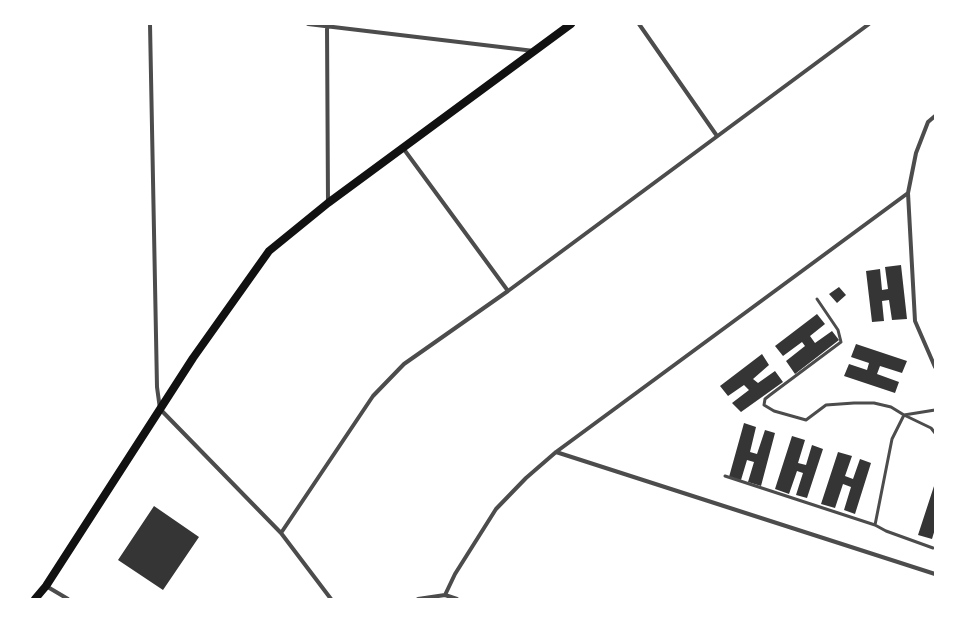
<!DOCTYPE html>
<html>
<head>
<meta charset="utf-8">
<style>
  body { margin:0 }
  #map { position:relative; width:959px; height:623px; overflow:hidden; background:#fff; font-family:Spectral,serif }
  canvas { display:block }
  .frame { position:absolute; inset:0; border:25px solid #fff; pointer-events:none }
</style>
</head>
<body>
<div id="map">
<canvas width="959" height="623"></canvas>
<div class="frame"></div>
</div>
<script>
const c = document.querySelector('canvas').getContext('2d');
c.lineJoin = 'round';
function paint(path, color) { c.fillStyle = color; c.fill(path, 'evenodd'); }
function trace(path, color, width, dash) { c.strokeStyle = color; c.lineWidth = width; c.lineCap = dash ? 'butt' : 'round'; c.setLineDash(dash || []); c.stroke(path); }
const building = new Path2D(`
  M 901,265 L 907,319 L 892,320 L 889,300 L 882,301 L 884,321 L 872,322 L 866,271 L 880,269 L 882,290 L 888,289 L 885,267 Z
  M 839,287 L 846,295 L 837,303 L 829,294 Z
  M 817,314 L 825,324 L 810,336 L 815,343 L 832,331 L 839,340 L 795,374 L 786,361 L 805,346 L 802,342 L 783,356 L 775,346 Z
  M 856,344 L 907,361 L 902,373 L 880,366 L 877,374 L 899,382 L 895,393 L 844,376 L 849,364 L 867,370 L 869,363 L 851,357 Z
  M 762,354 L 769,365 L 753,379 L 758,383 L 775,371 L 783,382 L 741,412 L 732,403 L 749,390 L 744,385 L 728,396 L 720,386 Z
  M 744,423 L 756,427 L 750,452 L 757,454 L 765,430 L 775,433 L 761,486 L 748,482 L 754,462 L 747,460 L 741,480 L 729,477 Z
  M 792,436 L 805,440 L 798,463 L 806,465 L 812,445 L 823,449 L 807,498 L 796,495 L 803,473 L 797,471 L 789,494 L 775,489 Z
  M 838,452 L 852,456 L 845,476 L 853,479 L 860,459 L 871,463 L 855,514 L 844,510 L 851,487 L 843,484 L 835,508 L 821,504 Z
  M 935,483 L 935,529 L 932,539 L 918,535 Z
  M 154,506 L 199,537 L 163,590 L 118,560 Z`);
const service = new Path2D(`
  M 817,299 L 838,330 L 841,342 L 770,395 L 765,399 L 764,405 L 774,411 L 806,420 L 826,405 L 854,403 L 874,403 L 891,407 L 904,415 L 935,410
  M 725,476 L 875,525 L 886,531 L 933,548
  M 875,525 L 892,439 L 904,415 L 931,428 L 935,433`);
const minor = new Path2D(`
  M 150,24 L 157,387 L 160,409 L 281,533 L 331,599
  M 308,24 L 534,51
  M 639,24 L 717,136
  M 327,26 L 328,203
  M 403,148 L 508,291
  M 908,193 L 915,321 L 935,367
  M 556,452 L 935,574
  M 281,533 L 373,396 L 404,364 L 508,291 L 869,24
  M 46,586 L 68,599
  M 445,595 L 455,574 L 496,509 L 526,478 L 556,452 L 908,193 L 916,153 L 928,122 L 935,116
  M 418,599 L 445,595 L 457,599`);
const secondary = new Path2D(`
  M 35,599 L 46,586 L 193,358 L 269,251 L 328,203 L 571,24`);
paint(building, '#353535');
trace(service, '#4c4c4c', 3);
trace(minor, '#4c4c4c', 4);
trace(secondary, '#111', 8);
</script>
</body>
</html>
